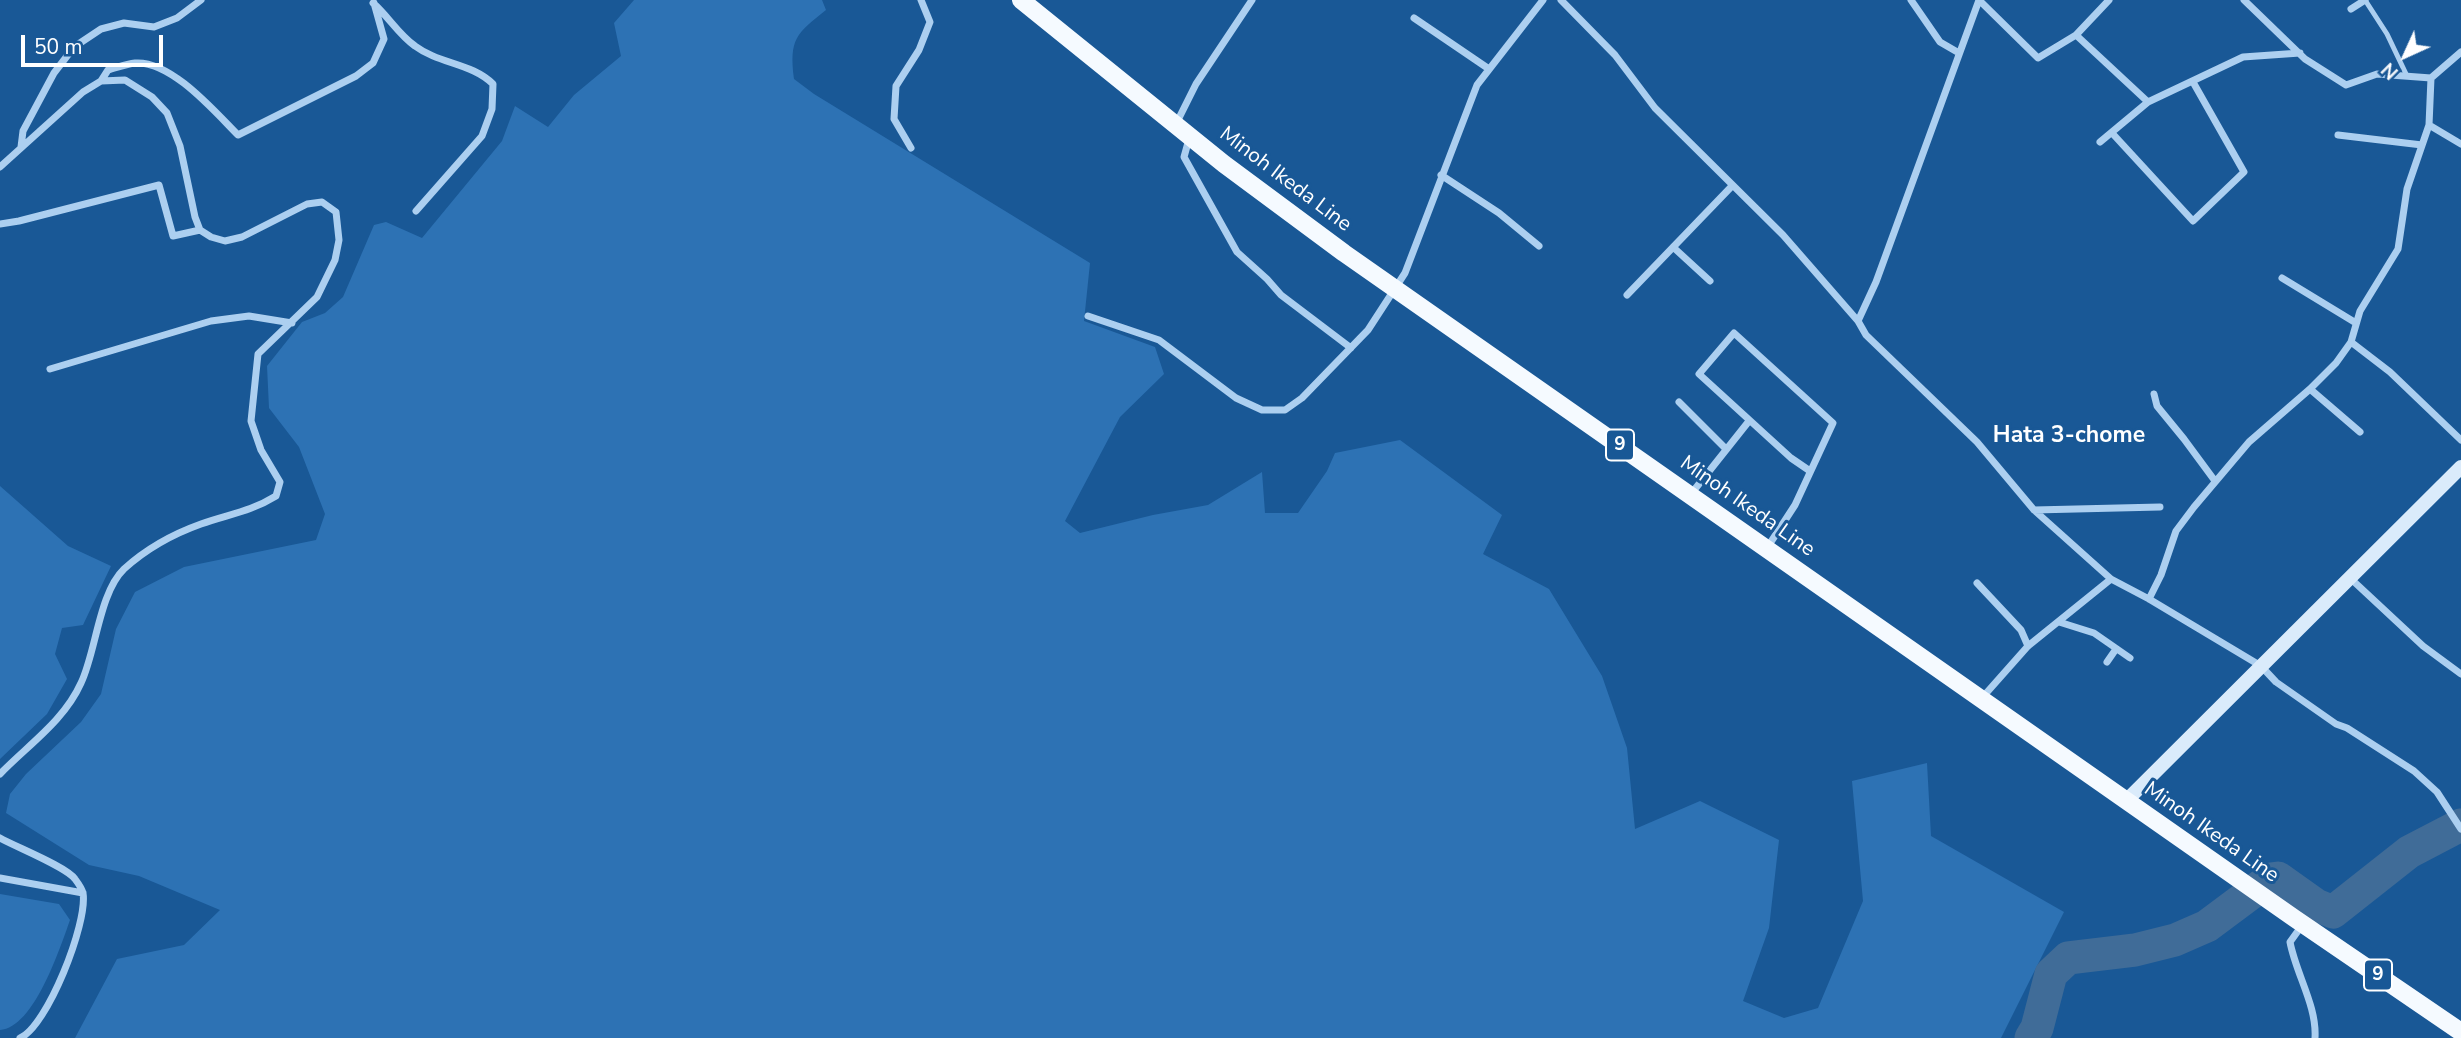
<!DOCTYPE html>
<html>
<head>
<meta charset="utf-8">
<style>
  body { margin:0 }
  #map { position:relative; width:2461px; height:1038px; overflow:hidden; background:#195896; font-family:"Nunito Sans",sans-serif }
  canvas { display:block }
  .north { position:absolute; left:2370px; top:21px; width:70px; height:70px; -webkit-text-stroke:5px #195896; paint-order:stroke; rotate:225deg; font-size:19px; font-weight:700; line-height:28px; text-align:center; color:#fff }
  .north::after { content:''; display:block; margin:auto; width:24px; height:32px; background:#fff; clip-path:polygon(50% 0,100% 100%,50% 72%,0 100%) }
  .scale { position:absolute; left:21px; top:35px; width:142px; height:32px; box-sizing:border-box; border:4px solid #fff; border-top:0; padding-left:9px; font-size:21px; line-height:24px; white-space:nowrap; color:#fff; -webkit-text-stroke:5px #195896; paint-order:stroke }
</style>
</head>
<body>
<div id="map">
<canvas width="2461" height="1038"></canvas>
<div class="north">N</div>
<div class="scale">50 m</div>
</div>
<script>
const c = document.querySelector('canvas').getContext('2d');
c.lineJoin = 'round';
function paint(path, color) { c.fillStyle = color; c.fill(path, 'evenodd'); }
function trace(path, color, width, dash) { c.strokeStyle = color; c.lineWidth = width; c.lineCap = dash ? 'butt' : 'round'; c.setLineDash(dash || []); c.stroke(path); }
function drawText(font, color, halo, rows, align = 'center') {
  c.font = font + ' "Nunito Sans",sans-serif'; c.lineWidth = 6; c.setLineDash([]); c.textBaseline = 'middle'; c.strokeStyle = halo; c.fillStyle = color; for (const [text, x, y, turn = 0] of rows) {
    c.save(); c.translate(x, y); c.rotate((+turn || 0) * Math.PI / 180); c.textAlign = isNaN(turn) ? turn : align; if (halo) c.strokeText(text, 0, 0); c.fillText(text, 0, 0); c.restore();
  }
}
const green = new Path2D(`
  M 634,0 L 822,0 L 826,10 C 796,34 789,39 794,79 L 814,94 L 1090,263 L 1084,321 L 1155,347 L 1164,374 L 1120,417 L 1065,521 L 1080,533 L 1153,515 L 1208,505 L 1262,472 L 1265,513 L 1298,513 L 1327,471 L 1335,453 L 1400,440 L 1502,515 L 1483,554 L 1549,589 L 1602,676 L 1627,748 L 1635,829 L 1700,801 L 1779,840 L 1769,928 L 1743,1001 L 1784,1018 L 1818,1008 L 1863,901 L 1852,781 L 1927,763 L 1931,836 L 2064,912 L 2001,1038 L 75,1038 L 117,959 L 184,945 L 220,910 L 139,876 L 89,865 L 6,813 L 10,794 L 26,774 L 81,722 L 101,694 L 116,629 L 135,592 L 184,567 L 316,540 L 325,514 L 299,447 L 269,408 L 267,366 L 302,322 L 325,313 L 343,297 L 374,225 L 386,222 L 422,238 L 502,141 L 515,106 L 548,127 L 574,95 L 621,56 L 614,23 Z
  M 0,486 L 68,546 L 111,566 L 83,625 L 62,628 L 55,654 L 67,679 L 47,714 L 0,759 Z
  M 0,894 L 59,904 L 70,920 C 60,948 34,1028 0,1030 Z`);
const river = new Path2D(`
  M 2031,1038 L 2037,1028 L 2051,974 L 2068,958 L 2135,950 L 2175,940 L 2207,926 L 2270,879 L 2278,878 L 2316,905 L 2333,912 L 2409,852 L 2461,825`);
const lane = new Path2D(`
  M 2365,0 L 2387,34 L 2407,76`);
const street = new Path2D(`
  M 1561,0 L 1615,55 L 1655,108 L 1783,235 L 1858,321 L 1866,335 L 1977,442 L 2034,510 L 2111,579 L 2149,599 L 2261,666 L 2276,682 L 2336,724 L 2347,728 L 2414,771 L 2437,792 L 2461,829
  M 1911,0 L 1940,42 L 1959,53
  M 1979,0 L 2038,58 L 2076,35 L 2109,0
  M 2244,0 L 2305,59 L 2346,85 L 2377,74 L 2431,78 L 2461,52
  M 373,3 C 388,16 399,35 415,46 C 439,64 472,63 493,84 L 492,109 L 482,136 L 416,211
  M 2351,9 L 2365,0
  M 1414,18 L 1489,69
  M 2076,35 L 2148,102 L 2243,57 L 2300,53
  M 101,81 L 108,70 C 116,68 126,64 135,63 C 171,60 215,112 238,135 L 356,76 L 373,63 L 384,39 L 374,3
  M 1176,124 L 1196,84 L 1252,0
  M 2429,125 L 2461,144
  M 2112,133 L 2193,221 L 2244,172 L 2193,82
  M 2338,135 L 2422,145
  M 1189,139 L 1184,157 L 1237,252 L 1267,279 L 1281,295 L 1351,348
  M 2100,142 L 2148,102
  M 21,147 L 23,131 L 54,73 L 74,47 L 101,29 L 124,23 L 154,27 L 177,18 L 201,0
  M 911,148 L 894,119 L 896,86 L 919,50 L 930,22 L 921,0
  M 0,167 L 83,92 L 101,81 L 125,80 L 152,97 L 167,113 L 180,146 L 195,217 L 200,230 L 211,237 L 225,241 L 242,237 L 307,204 L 322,202 L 336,212 L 339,240 L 335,260 L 317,297 L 258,354 L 251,421 L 261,450 L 280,482 L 276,496 C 250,512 229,514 201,524 C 173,534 146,549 124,569 C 99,593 96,652 81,683 C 64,721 28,745 0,774
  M 1441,175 L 1499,213 L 1539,246
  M 0,224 L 19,221 L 159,185 L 173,236 L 200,230
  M 1673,247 L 1710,281
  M 2282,278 L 2356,323
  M 1627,295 L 1732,186
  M 1088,316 L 1159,340 L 1236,398 L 1262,410 L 1285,410 L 1302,398 L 1368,330 L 1405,273 L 1477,85 L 1543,0
  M 1858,321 L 1876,282 L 1979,0
  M 2351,342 L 2390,372 L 2461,440
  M 50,369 L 211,321 L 249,316 L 292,323
  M 2310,389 L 2360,432
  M 2154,394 L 2157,406 L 2184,439 L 2215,481
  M 1679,402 L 1726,449
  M 1691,494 L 1749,421
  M 2034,510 L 2160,507
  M 1767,548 L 1795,505 L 1833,423 L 1734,333 L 1699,374 L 1791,458 L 1810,471
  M 2350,578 L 2423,646 L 2461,674
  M 1977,583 L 2021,630 L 2028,646
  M 2149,599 L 2161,575 L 2176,531 L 2194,507 L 2249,442 L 2310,389 L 2336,363 L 2351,342 L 2360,311 L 2398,249 L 2407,189 L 2429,125 L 2431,78
  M 2059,622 L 2094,633 L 2130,658
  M 2107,662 L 2116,649
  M 1981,699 L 2028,646 L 2111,579
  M 0,838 C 16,847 67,867 75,879 C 78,883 82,889 83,893 C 88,923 47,1027 20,1038
  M 0,878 L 83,893
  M 2303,924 L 2290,942 C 2296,974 2317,1006 2315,1038`);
const secondary = new Path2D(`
  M 2126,801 L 2461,467`);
const primary = new Path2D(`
  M 1021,0 L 1224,164 L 1344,253 L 2294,918 L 2461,1032`);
const shields = [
  [1620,445,28],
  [2378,975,28]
];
const shieldNames = [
  ["9",1620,445],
  ["9",2378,975]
];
const streetNames = [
  ["Minoh Ikeda Line",1285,180,37],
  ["Minoh Ikeda Line",1747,507,35],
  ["Minoh Ikeda Line",2211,833,35]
];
const neighbourhoodNames = [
  ["Hata 3-chome",2069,436]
];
paint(green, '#2d72b4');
trace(river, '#406c98', 33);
trace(lane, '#accff0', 5);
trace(street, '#accff0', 7);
trace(secondary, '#daebfb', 14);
trace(primary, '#f5faff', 18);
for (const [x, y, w] of shields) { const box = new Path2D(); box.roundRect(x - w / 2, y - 15.5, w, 31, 5); c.fillStyle = '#195896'; c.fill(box); trace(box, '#fff', 2); }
drawText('bold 19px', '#fff', null, shieldNames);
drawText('21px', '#fff', '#195896', streetNames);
drawText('bold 23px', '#fff', '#195896', neighbourhoodNames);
</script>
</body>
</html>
